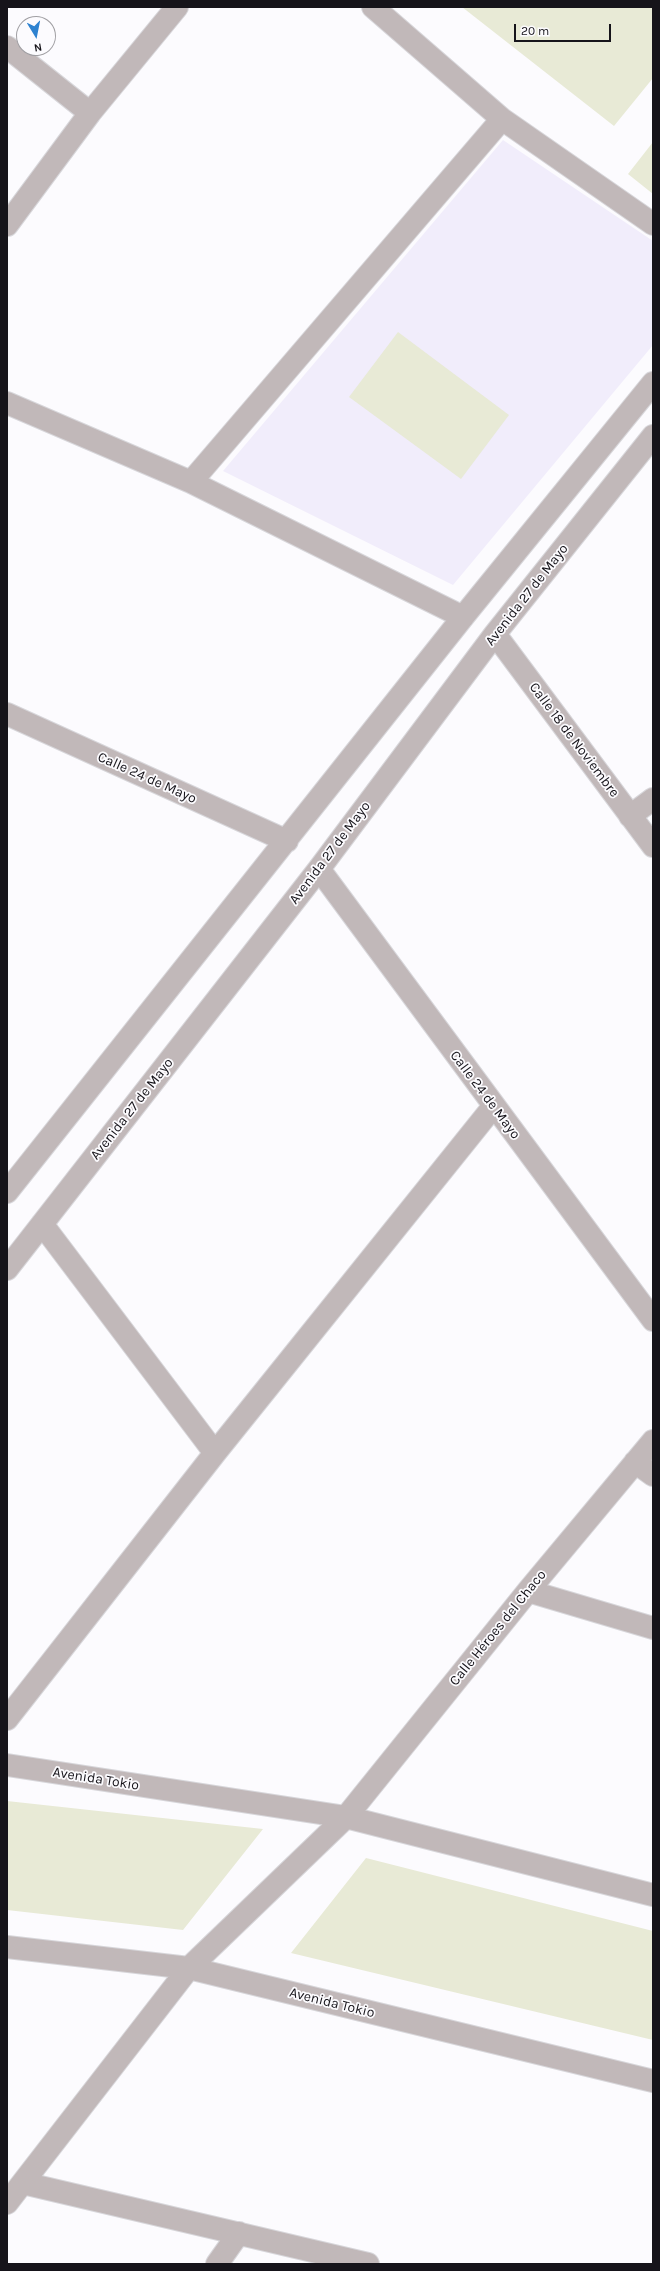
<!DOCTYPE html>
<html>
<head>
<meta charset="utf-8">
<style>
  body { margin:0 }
  #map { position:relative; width:660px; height:2271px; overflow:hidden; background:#fcfbfe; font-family:Karla,sans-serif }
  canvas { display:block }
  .frame { position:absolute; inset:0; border:8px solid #16141a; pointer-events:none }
  .north { position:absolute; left:16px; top:16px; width:40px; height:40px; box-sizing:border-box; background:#fcfbfe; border:1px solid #a09fa3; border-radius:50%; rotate:170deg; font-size:11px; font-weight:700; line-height:16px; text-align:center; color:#16141a }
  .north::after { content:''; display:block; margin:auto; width:14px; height:18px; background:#2e82d0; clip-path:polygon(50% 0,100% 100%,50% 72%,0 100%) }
  .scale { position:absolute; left:514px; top:24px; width:97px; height:18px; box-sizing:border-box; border:2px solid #16141a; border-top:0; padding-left:5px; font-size:12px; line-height:14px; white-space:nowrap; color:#16141a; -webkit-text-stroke:3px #fcfbfe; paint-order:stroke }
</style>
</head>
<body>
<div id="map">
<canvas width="660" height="2271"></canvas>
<div class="frame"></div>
<div class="north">N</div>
<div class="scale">20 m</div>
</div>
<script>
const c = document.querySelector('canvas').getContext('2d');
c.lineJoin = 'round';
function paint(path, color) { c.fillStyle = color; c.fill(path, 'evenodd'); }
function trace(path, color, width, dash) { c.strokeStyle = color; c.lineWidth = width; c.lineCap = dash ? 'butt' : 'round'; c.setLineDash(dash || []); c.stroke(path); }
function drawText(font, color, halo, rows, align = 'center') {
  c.font = font + ' Karla,sans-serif'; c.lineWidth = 3.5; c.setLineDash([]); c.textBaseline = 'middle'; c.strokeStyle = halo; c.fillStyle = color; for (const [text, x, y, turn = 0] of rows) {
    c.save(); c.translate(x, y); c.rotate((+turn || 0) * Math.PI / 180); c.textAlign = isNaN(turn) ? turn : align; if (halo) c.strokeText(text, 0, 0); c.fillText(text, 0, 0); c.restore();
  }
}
const built = new Path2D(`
  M 503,140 L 653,241 L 653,345 L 453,585 L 223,471 Z`);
const green = new Path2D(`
  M 462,7 L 653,7 L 653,78 L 614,126 Z
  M 653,142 L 653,194 L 628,174 Z
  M 398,332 L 509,415 L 461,479 L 349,397 Z
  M 7,1801 L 263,1829 L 183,1930 L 7,1910 Z
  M 366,1858 L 653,1931 L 653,2040 L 291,1953 Z`);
const minor = new Path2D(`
  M 373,7 L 502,119 L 653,224
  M 7,47 L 90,113
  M 7,225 L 90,113 L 177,7
  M 7,403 L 191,482 L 463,617
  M 191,482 L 502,119
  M 495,634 L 653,846
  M 7,714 L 287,841
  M 630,816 L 653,799
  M 319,869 L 653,1320
  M 7,1192 L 463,617 L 653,383
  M 42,1224 L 215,1453
  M 7,1269 L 319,869 L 495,634 L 653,436
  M 635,1462 L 653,1475
  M 528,1591 L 653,1628
  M 7,1719 L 215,1453 L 493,1107
  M 7,1765 L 346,1817 L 653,1895
  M 7,1947 L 189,1968 L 653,2081
  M 23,2183 L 368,2264
  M 7,2203 L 189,1968 L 346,1817 L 528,1591 L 653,1441
  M 217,2264 L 239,2233`);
const streetNames = [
  ["Avenida 27 de Mayo",527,595,-52],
  ["Calle 18 de Noviembre",574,740,53],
  ["Calle 24 de Mayo",147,778,24],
  ["Avenida 27 de Mayo",330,853,-53],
  ["Calle 24 de Mayo",485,1095,53],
  ["Avenida 27 de Mayo",132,1109,-52],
  ["Calle Héroes del Chaco",498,1628,-51],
  ["Avenida Tokio",96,1779,9],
  ["Avenida Tokio",332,2003,14]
];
paint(built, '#f1edfb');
paint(green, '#e8ead6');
trace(minor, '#d7d6da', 24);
trace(minor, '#c1b8b9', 22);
drawText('14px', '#16141a', '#fcfbfe', streetNames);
</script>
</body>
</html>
